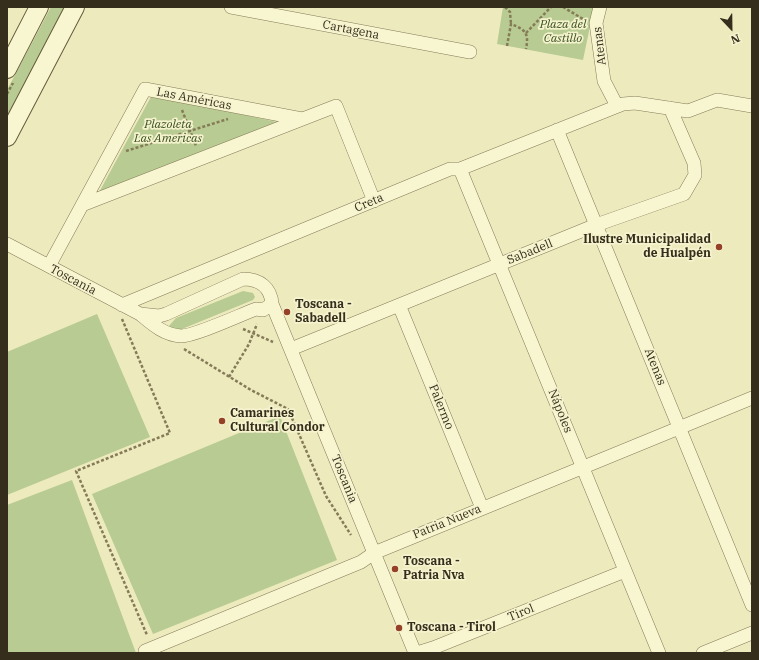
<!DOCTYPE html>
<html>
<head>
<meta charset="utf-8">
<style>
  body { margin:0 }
  #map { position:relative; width:759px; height:660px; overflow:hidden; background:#edeabe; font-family:"IBM Plex Serif",serif }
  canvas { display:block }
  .frame { position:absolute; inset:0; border:8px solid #352e1c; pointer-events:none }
  .north { position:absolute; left:711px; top:8px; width:40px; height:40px; -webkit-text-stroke:3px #f5f3cd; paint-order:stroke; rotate:158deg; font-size:11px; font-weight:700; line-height:16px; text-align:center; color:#352e1c }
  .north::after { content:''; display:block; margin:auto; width:14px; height:18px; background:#352e1c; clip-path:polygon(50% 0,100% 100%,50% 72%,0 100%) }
</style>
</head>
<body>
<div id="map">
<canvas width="759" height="660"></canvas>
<div class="frame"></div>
<div class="north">N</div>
</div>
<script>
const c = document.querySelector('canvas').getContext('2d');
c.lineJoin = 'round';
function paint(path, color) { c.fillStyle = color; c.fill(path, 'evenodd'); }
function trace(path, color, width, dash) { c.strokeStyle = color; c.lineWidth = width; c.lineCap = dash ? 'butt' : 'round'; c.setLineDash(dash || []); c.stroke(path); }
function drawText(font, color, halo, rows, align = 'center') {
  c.font = font + ' "IBM Plex Serif",serif'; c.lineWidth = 3.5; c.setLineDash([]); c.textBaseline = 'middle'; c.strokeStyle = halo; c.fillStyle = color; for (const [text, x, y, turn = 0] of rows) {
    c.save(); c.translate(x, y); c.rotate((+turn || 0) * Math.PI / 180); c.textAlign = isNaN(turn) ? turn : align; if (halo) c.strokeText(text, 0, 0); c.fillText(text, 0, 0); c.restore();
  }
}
const green = new Path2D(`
  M 51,7 L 69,7 L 7,124 L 7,90 Z
  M 503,7 L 594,7 L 583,60 L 497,44 Z
  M 152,95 L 277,122 L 97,196 Z
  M 243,291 L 253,293 L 255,297 L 253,300 L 177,331 L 171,329 L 169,326 L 176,318 Z
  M 97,314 L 150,437 L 7,495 L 7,352 Z
  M 280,416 L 337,560 L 153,634 L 92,494 Z
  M 72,480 L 136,653 L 7,653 L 7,505 Z`);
const path = new Path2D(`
  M 505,7 L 510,12 L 511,24
  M 563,7 L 583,19
  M 526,33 L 551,7
  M 507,46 L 511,24 C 526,30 529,33 526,49
  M 7,94 L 13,83
  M 182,110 L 196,146
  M 126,151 L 228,119
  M 122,319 L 170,433 L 76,471 L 147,635
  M 243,329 L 273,342
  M 184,349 L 251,390 L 288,409 L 326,496 L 351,535
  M 229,377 L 249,344 L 257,324`);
const street = new Path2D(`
  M 231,7 L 470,52
  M 600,7 L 596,23 L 604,81 L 617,106
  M 557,130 L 752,605
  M 460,169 L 659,653
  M 82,205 L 336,106 L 374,201
  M 7,244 L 140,314 C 152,324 164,335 181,336 C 195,336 240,315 256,309 L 263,310 L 272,304
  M 49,266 L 145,89 L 302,119
  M 122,305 L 450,169 L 460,169 L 623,104 L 635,103 L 688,111 L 717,100 L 752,106
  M 399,305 L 482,508
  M 140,314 L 159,316 L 166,314 L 243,279 C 260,279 271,288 272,304 L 415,653
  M 291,349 L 596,225 L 684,194 L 695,175 L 694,163 L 670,108
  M 146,653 L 145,651 L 361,562 L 374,553 L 752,398
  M 417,653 L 433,648 L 625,571
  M 703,653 L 752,633`);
const secondary = new Path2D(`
  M 7,69 L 39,7
  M 7,137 L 75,7`);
const markers = [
  [719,247,4,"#944127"],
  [287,312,4,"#944127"],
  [222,421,4,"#944127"],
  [395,569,4,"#944127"],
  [399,628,4,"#944127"]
];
const parkNames = [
  ["Plaza del",563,25],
  ["Castillo",563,39],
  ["Plazoleta",168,125],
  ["Las Americas",168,139]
];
const streetNames = [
  ["Cartagena",351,30,11],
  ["Atenas",600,46,-97],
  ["Las Américas",194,99,11],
  ["Creta",369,203,-23],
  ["Sabadell",530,252,-22],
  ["Toscania",73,280,28],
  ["Atenas",655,367,68],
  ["Palermo",441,407,68],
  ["Nápoles",560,411,68],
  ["Toscania",344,479,68],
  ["Patria Nueva",447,522,-22],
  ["Tirol",521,613,-22]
];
const poiNames = [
  ["Ilustre Municipalidad",711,240,"right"],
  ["de Hualpén",711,254,"right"],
  ["Toscana -",295,305],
  ["Sabadell",295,319],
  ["Camarines",230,414],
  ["Cultural Condor",230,428],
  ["Toscana -",403,562],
  ["Patria Nva",403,576],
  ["Toscana - Tirol",407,628]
];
paint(green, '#b7cb92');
trace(street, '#857b57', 14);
trace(secondary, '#675b3a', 20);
trace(path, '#857b57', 2.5, [3, 2]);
trace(street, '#f8f6d1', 13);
trace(secondary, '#f8f6d1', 18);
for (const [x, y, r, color] of markers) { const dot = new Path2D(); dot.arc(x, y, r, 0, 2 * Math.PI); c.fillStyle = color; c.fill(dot); trace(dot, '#f5f3cd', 1.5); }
drawText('italic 12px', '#3a5122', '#f5f3cd', parkNames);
drawText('12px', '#352e1c', '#f5f3cd', streetNames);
drawText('bold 12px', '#352e1c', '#f5f3cd', poiNames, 'left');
</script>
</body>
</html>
